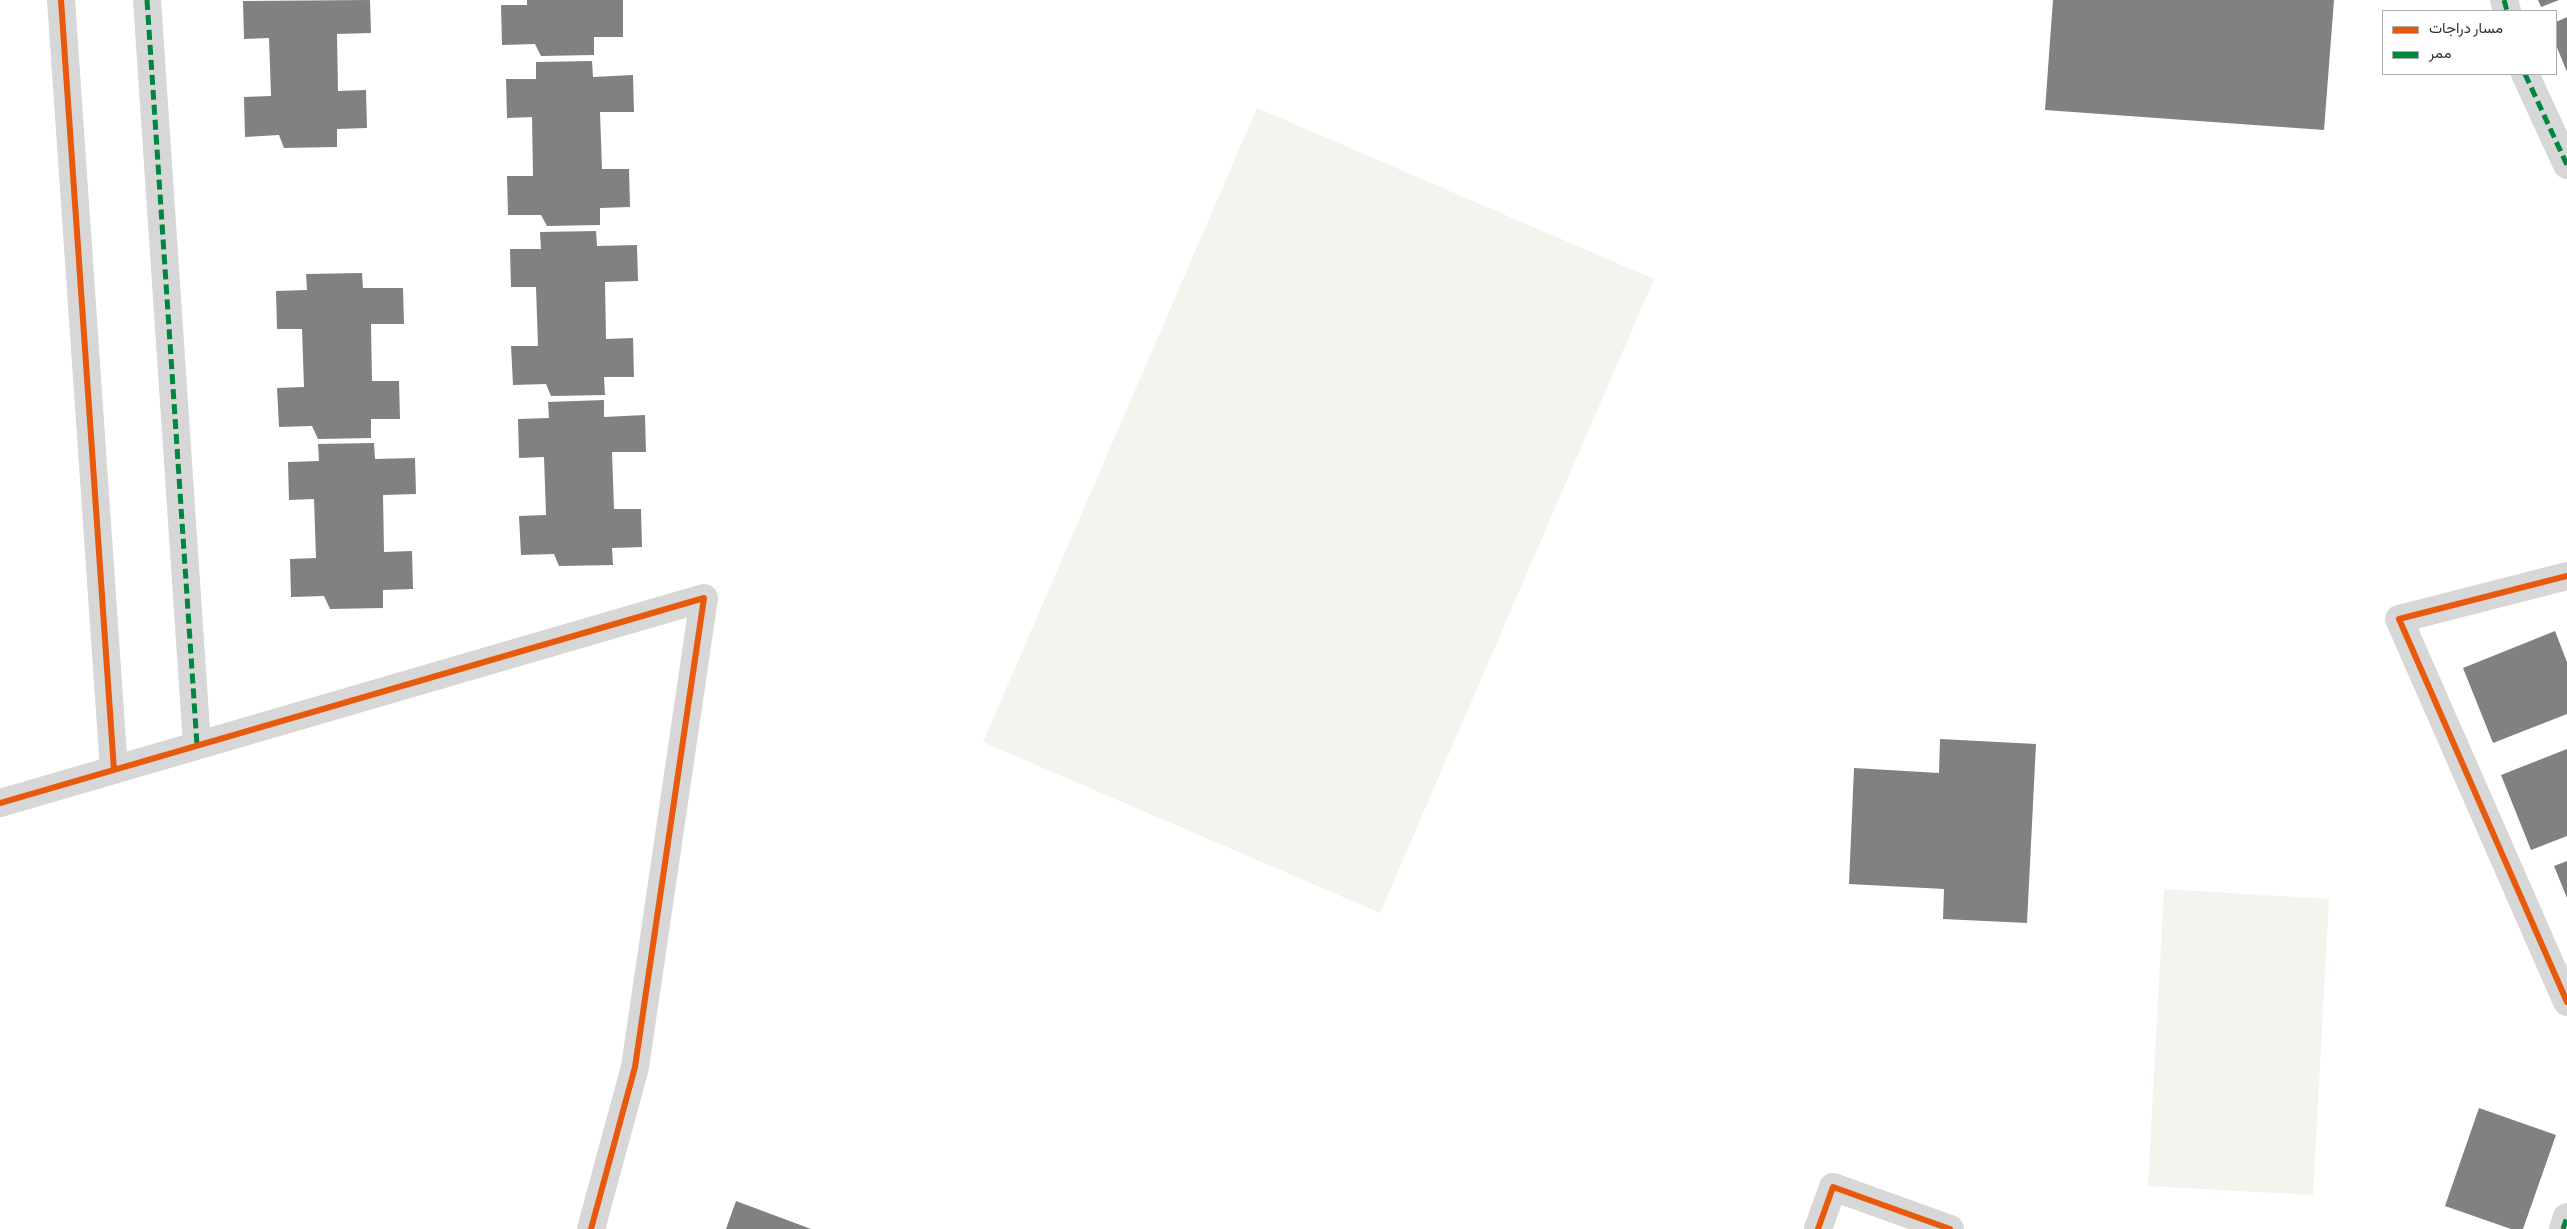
<!DOCTYPE html>
<html>
<head>
<meta charset="utf-8">
<style>
  body { margin:0 }
  #map { position:relative; width:2567px; height:1229px; overflow:hidden; background:#fff; font-family:"Alegreya Sans",Vazirmatn,sans-serif }
  canvas { display:block }
  .legend { position:absolute; left:2382px; top:10px; width:175px; height:65px; box-sizing:border-box; background:#fff; border:1px solid #adadad; margin:0; padding:6px 9px; list-style:none; font-size:15px; color:#333 }
  .legend li { display:flex; align-items:center; gap:10px; height:25px }
  .legend b { width:25px; border:1px solid #adadad }
</style>
</head>
<body>
<div id="map">
<canvas width="2567" height="1229"></canvas>
<ul class="legend">
<li><b style="height:6px;background:#e8590c"></b>مسار دراجات</li>
<li><b style="height:6px;background:#00873e"></b>ممر</li>
</ul>
</div>
<script>
const c = document.querySelector('canvas').getContext('2d');
c.lineJoin = 'round';
function paint(path, color) { c.fillStyle = color; c.fill(path, 'evenodd'); }
function trace(path, color, width, dash) { c.strokeStyle = color; c.lineWidth = width; c.lineCap = dash ? 'butt' : 'round'; c.setLineDash(dash || []); c.stroke(path); }
const green = new Path2D(`
  M 1257,108 L 1654,279 L 1380,913 L 983,742 Z
  M 2164,889 L 2329,899 L 2313,1195 L 2148,1186 Z`);
const building = new Path2D(`
  M 370,0 L 371,33 L 337,34 L 338,91 L 366,90 L 367,128 L 337,129 L 337,147 L 284,148 L 279,135 L 245,137 L 244,97 L 271,96 L 269,38 L 244,39 L 243,1 Z
  M 527,0 L 623,0 L 623,37 L 594,37 L 594,55 L 541,56 L 535,44 L 502,45 L 501,5 L 527,5 Z
  M 2053,0 L 2334,0 L 2324,130 L 2045,110 Z
  M 2538,0 L 2559,0 L 2541,7 Z
  M 2567,17 L 2567,72 L 2556,45 L 2556,22 Z
  M 592,61 L 593,77 L 633,75 L 634,112 L 600,112 L 602,169 L 629,169 L 630,207 L 600,208 L 600,225 L 547,226 L 541,215 L 508,215 L 507,176 L 533,176 L 532,117 L 507,118 L 506,79 L 536,79 L 536,62 Z
  M 596,231 L 597,246 L 637,245 L 638,281 L 605,282 L 606,339 L 633,338 L 634,377 L 604,377 L 605,395 L 551,396 L 546,384 L 513,385 L 511,346 L 538,346 L 536,287 L 511,287 L 510,249 L 541,249 L 540,232 Z
  M 362,273 L 363,288 L 403,288 L 404,324 L 371,324 L 372,381 L 399,381 L 400,419 L 371,419 L 371,438 L 318,439 L 312,426 L 279,427 L 277,388 L 304,387 L 302,329 L 277,329 L 276,291 L 307,290 L 306,274 Z
  M 604,400 L 604,417 L 645,415 L 646,452 L 612,452 L 614,509 L 641,509 L 642,547 L 612,548 L 613,565 L 559,566 L 554,554 L 521,555 L 519,516 L 546,515 L 544,457 L 519,458 L 518,419 L 549,418 L 548,402 Z
  M 374,443 L 375,459 L 415,458 L 416,494 L 383,495 L 384,552 L 412,551 L 413,589 L 383,590 L 383,608 L 330,609 L 324,596 L 291,597 L 290,559 L 316,558 L 314,499 L 289,500 L 288,462 L 319,461 L 318,444 Z
  M 2555,631 L 2567,662 L 2567,714 L 2493,743 L 2463,668 Z
  M 1940,739 L 2036,744 L 2027,923 L 1943,919 L 1944,889 L 1849,884 L 1854,768 L 1939,773 Z
  M 2567,749 L 2567,836 L 2531,850 L 2501,775 Z
  M 2567,861 L 2567,898 L 2554,866 Z
  M 2479,1108 L 2556,1135 L 2523,1229 L 2511,1229 L 2445,1206 Z
  M 736,1201 L 811,1229 L 726,1229 Z`);
const minor = new Path2D(`
  M 61,0 L 114,770
  M 147,0 L 197,745
  M 2504,0 L 2507,11
  M 2525,74 L 2567,165
  M 2567,576 L 2399,619 L 2567,1002
  M 0,803 L 704,598 L 635,1067 L 591,1229
  M 1818,1229 L 1833,1187 L 1950,1229
  M 2563,1229 L 2567,1217`);
const quiet = new Path2D(`
  M 147,0 L 197,745
  M 2504,0 L 2507,11
  M 2525,74 L 2567,165
  M 2563,1229 L 2567,1217`);
const cycleway = new Path2D(`
  M 61,0 L 114,770
  M 2567,576 L 2399,619 L 2567,1002
  M 0,803 L 704,598 L 635,1067 L 591,1229
  M 1818,1229 L 1833,1187 L 1950,1229`);
paint(green, '#f1f5ed');
paint(building, '#818181');
trace(minor, '#d7d7d7', 28);
trace(quiet, '#00873e', 5, [10, 5]);
trace(cycleway, '#e8590c', 6);
</script>
</body>
</html>
